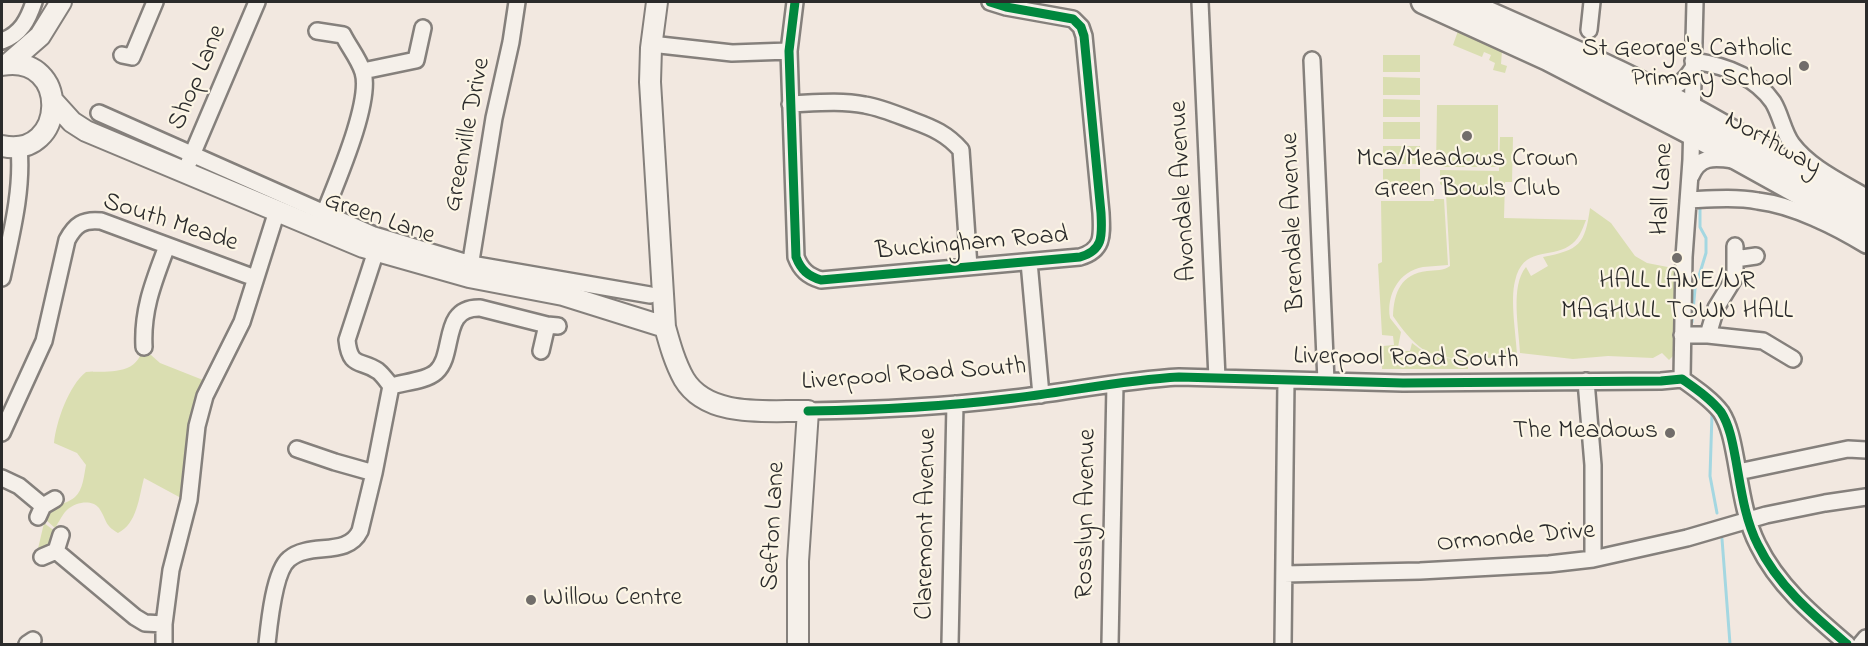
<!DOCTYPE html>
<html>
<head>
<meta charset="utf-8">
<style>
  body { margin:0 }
  #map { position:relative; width:1868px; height:646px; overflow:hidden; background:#f2e8e0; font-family:"Indie Flower",sans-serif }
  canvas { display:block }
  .frame { position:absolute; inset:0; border:3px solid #2b2b2b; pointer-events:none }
</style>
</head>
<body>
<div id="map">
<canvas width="1868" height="646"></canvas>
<div class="frame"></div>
</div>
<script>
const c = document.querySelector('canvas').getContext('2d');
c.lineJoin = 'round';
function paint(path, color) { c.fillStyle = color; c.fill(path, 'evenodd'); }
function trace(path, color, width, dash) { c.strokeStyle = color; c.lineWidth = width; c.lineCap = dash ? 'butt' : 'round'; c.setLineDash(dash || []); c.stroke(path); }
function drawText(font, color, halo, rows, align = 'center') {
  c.font = font + ' "Indie Flower",sans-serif'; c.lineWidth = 4.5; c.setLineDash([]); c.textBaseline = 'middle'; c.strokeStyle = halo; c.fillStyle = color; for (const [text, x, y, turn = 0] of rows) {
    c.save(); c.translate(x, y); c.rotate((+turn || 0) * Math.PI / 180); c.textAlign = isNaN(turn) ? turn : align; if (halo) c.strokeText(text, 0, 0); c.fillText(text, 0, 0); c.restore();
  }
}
const green = new Path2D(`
  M 1458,31 L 1502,51 L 1501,64 L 1507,66 L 1505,73 L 1493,70 L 1495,63 L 1489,60 L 1491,55 L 1484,52 L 1482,57 L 1453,45 Z
  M 1383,55 L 1420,55 L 1420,72 L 1383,72 Z
  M 1383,77 L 1420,78 L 1420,95 L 1383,95 Z
  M 1383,99 L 1420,100 L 1420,117 L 1383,117 Z
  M 1437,105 L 1498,105 L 1498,167 L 1436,167 Z
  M 1383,122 L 1420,122 L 1420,139 L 1383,139 Z
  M 1500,137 L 1513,137 L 1512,182 L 1505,182 L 1504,218 L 1586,220 C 1582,230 1579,240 1569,246 C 1549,259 1523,246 1515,281 C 1510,300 1516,335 1517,355 C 1491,358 1447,364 1424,350 C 1412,342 1401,328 1393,316 C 1394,292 1401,274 1427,271 C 1435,270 1444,271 1450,266 L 1446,194 L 1448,190 L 1440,184 L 1440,170 L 1499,171 Z
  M 1383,146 L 1420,146 L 1420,164 L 1383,164 Z
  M 1383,169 L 1420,169 L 1420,186 L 1383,186 Z
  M 1434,199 L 1444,199 L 1448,265 C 1440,266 1431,266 1423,267 C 1399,271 1386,295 1390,318 L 1401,332 L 1398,347 L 1401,351 L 1410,351 L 1412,343 L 1428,355 L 1466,361 L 1468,363 L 1468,369 L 1382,369 L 1383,346 L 1394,345 L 1393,336 L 1382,335 L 1378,264 L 1382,262 L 1381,201 L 1434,201 Z
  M 1590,208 L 1611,223 L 1635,256 L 1647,263 L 1678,269 L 1674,355 L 1669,360 L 1662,353 L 1653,358 L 1608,356 L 1573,359 L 1520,353 C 1519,328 1510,286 1526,267 L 1531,276 L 1548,266 L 1543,257 C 1579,250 1585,245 1590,208 Z
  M 151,355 L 160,363 L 203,380 L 189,428 L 181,498 L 144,478 C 139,497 137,524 118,533 C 104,525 107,520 99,508 C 92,499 76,502 68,509 C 63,513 59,522 55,528 L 45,519 C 53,501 63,507 75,497 C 83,490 84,475 86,465 L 77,453 L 54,443 C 56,422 69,385 86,372 C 104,371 131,375 140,356 Z
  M 44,523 L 56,532 L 50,544 L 37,553 Z`);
const stream = new Path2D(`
  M 1692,322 L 1695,289 L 1706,253 L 1706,238 L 1700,227 L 1700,204
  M 1712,414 L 1710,476 L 1717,513
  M 1722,539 L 1730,644`);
const minor = new Path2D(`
  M 795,2 L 789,51 L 796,257 C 801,270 808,276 821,280 L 1080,257 C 1104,250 1102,235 1101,213 L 1084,36 L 1081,27 L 1073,19 L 1006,7 L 990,2
  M 1200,2 L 1217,378
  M 1589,30 L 1592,2
  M 317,31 L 343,35 C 349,47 359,59 363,72 C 372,102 336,183 324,214
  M 2,41 C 21,34 28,20 34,2
  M 651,44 L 732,53 L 789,51
  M 122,55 L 132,57 L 155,2
  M 1312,60 L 1326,381
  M 1693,61 C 1723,65 1755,76 1773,102 C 1781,115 1783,132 1792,144 C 1810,168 1841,182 1866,197
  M 363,71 L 416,60 L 423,28
  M 1655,87 C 1674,90 1683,84 1693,68
  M 790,104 C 814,103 840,100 865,105 C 882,108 898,115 914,121 C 933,128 947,134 961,150 L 969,267
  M 99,113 L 374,235 L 471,264 L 650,295
  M 189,162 L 257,2
  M 1691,176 C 1699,156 1714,157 1733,160
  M 1688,200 C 1711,199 1735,197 1758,201 C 1793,205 1837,227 1866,245
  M 1735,259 L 1756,256
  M 1029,262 L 1041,395
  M 469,273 L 494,118 L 511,42 L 517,2
  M 2,278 C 11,235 23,191 19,147
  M 1682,335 L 1708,335 L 1763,341 L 1793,359
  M 1708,335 L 1716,308 L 1735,277 L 1735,246
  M 144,347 C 142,309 154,281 167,246
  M 541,351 L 547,325 L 558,326
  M 1682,379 L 1684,257 L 1691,160 L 1695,2
  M 1586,381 L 1593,465 L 1593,559
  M 391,386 C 404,382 426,381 436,372 C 456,354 440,307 480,308 L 547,325
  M 808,411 C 874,410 940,407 1006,399 C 1064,393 1121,380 1179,377 L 1403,383 L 1661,381 L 1682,379 C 1696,389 1711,399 1721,412 C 1730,426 1733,445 1736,461 C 1741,489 1745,520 1758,545 C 1778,586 1813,615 1847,644
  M 2,433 L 44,341 L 67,240 C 75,225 83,219 101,221 L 255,278
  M 297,449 L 335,462 L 374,473 L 391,386 C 387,381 383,375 378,371 C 361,359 350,369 347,340 L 376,251
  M 1738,472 L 1848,449 L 1866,450
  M 2,478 L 19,486 L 43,506
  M 38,517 L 43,506 L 55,499
  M 56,551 L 135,617 L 145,623 L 164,624
  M 42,557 L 56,551 L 61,535
  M 1284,574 L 1420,571 L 1549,564 L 1593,559 L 1687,538 L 1766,515 L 1825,503 L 1866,497
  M 27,644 L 33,640
  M 164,644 L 164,624 L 171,570 L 189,500 L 197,426 L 205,396 L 242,322 L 277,211
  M 267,644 C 269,625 274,571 289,559 C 310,541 347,558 360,531 L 374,473
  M 950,644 L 955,404
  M 1110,644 L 1115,384
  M 1283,644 L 1286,380
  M 1861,644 L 1866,638`);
const major = new Path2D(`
  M 657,2 L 651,48 L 650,82 L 665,327 C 670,345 675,363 684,379 C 708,419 769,410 808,411 L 798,561 L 798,644
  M 9,63 L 40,36 L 61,2
  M 2,65 C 71,53 67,160 2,146
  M 53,101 L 72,122 L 86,131 L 363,247 L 469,277 L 563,295 L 665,327`);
const highway = new Path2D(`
  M 1423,2 L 1548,59 L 1691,133 L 1866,230
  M 1463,2 C 1540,36 1619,70 1694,110 C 1753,142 1810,178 1866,213`);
const cycleway = new Path2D(`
  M 795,2 L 789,51 L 796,257 C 801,270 808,276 821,280 L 1080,257 C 1104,250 1102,235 1101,213 L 1084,36 L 1081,27 L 1073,19 L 1006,7 L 990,2
  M 808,411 C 874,410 940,407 1006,399 C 1064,393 1121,380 1179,377 L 1403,383 L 1661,381 L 1682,379 C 1696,389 1711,399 1721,412 C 1730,426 1733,445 1736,461 C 1741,489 1745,520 1758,545 C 1778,586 1813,615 1847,644`);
const markers = [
  [1804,66,6,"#716d6a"],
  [1467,136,6,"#716d6a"],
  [1677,258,6,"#716d6a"],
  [1670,433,6,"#716d6a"],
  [531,600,6,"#716d6a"]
];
const poiNames = [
  ["St George's Catholic",1792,51],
  ["Primary School",1792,81],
  ["Mca/Meadows Crown",1467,161,"center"],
  ["Green Bowls Club",1467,191,"center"],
  ["HALL LANE/NR",1677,283,"center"],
  ["MAGHULL TOWN HALL",1677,313,"center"],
  ["The Meadows",1658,433],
  ["Willow Centre",543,600,"left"]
];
const streetNames = [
  ["Shop Lane",199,78,-67],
  ["Greenville Drive",469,135,-79],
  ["Northway",1772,145,29],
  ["Hall Lane",1664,189,-87],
  ["Avondale Avenue",1185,191,-93],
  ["Green Lane",379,220,19],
  ["Brendale Avenue",1295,222,-92],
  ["South Meade",170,224,18],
  ["Buckingham Road",972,245,-5],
  ["Liverpool Road South",1406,360,1],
  ["Liverpool Road South",914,376,-4],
  ["Rosslyn Avenue",1088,514,-89],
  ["Claremont Avenue",928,524,-89],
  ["Sefton Lane",775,526,-87],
  ["Ormonde Drive",1516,539,-5]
];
paint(green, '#dadeb1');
trace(stream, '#a4d7e1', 3);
trace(minor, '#85807c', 20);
trace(major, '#85807c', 24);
trace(highway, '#85807c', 27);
trace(minor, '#f5f0ea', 15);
trace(major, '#f5f0ea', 20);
trace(highway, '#f5f0ea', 22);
trace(cycleway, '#00873e', 9);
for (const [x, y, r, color] of markers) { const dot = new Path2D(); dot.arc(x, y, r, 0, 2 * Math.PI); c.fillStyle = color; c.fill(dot); trace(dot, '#fcf5e5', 2); }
drawText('26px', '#2b2b2b', '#fcf5e5', poiNames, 'right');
drawText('26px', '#2b2b2b', '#fcf5e5', streetNames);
</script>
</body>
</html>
